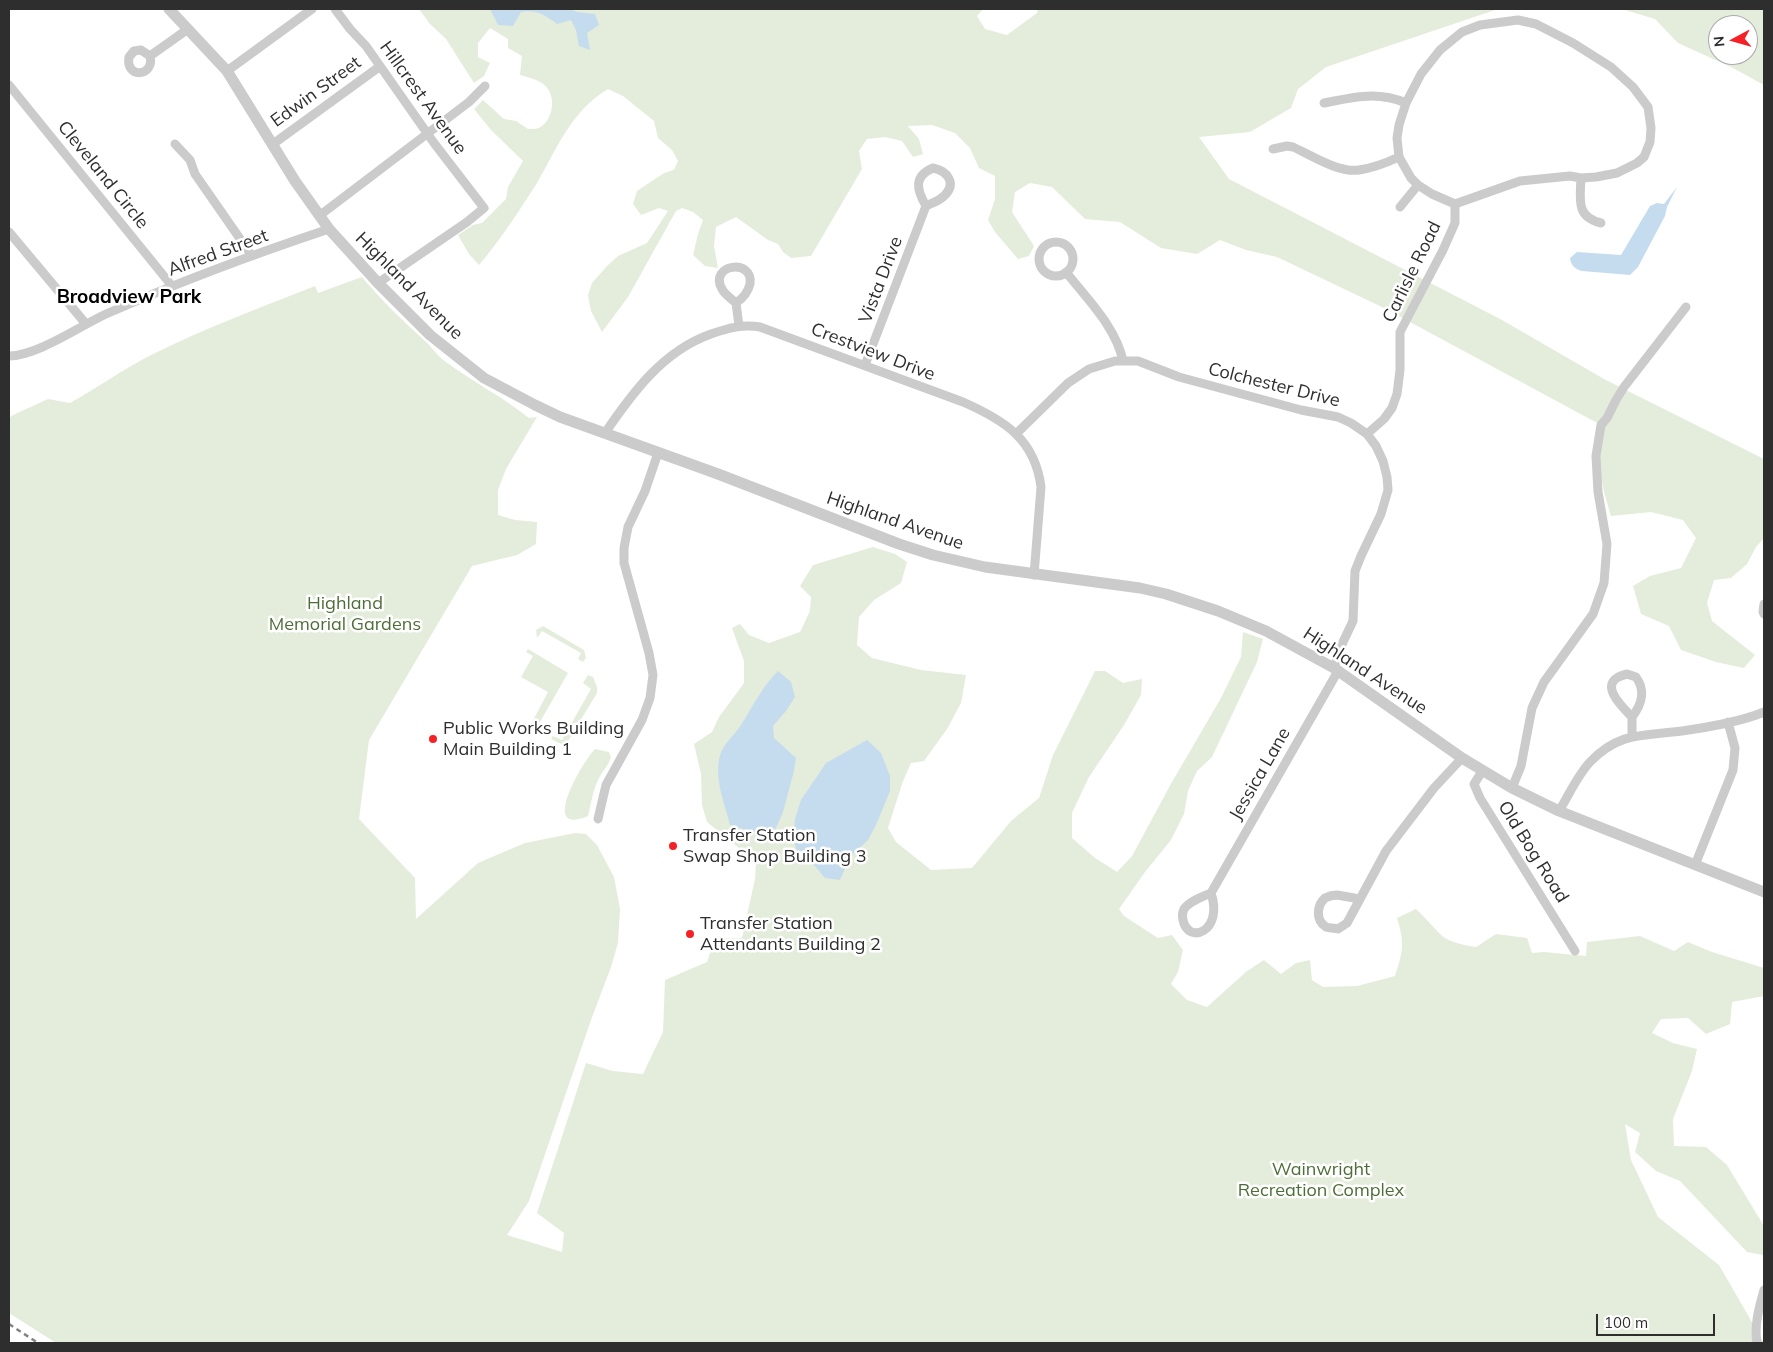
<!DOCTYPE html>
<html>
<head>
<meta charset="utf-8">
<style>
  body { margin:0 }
  #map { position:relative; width:1773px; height:1352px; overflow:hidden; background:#fff; font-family:Mulish,sans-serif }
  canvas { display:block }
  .frame { position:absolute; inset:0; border:10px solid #2e2e2e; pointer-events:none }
  .north { position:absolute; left:1708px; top:15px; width:50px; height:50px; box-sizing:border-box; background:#fff; border:1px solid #ababab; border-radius:50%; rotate:264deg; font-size:14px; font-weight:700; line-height:20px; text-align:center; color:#2e2e2e }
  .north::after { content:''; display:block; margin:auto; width:18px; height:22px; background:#f42226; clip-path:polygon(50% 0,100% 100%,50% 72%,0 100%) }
  .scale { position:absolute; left:1596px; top:1314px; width:119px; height:22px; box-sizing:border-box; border:2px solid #2e2e2e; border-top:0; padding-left:6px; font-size:15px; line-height:18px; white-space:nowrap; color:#2e2e2e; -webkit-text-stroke:4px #fff; paint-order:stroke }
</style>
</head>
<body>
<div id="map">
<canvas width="1773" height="1352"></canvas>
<div class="frame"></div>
<div class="north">N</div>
<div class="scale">100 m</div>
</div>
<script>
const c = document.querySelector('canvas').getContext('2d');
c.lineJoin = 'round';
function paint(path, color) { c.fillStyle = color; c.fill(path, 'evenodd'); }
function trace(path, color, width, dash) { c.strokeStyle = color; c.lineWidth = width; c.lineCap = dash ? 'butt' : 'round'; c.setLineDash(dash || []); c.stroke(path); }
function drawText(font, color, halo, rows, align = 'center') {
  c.font = font + ' Mulish,sans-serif'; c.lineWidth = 5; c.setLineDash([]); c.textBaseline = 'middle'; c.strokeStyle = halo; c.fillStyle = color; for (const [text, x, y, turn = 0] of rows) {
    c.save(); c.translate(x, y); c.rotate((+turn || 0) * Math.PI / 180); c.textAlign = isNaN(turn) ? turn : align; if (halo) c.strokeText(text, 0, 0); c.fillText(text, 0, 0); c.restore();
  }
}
const green = new Path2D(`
  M 419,9 L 983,9 L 977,16 L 985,29 L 1007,35 L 1037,13 L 1038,9 L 1498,9 L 1326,67 L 1298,89 L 1291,108 L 1250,132 L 1199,137 L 1229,179 L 1502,320 L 1604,379 L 1764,459 L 1764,538 L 1756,547 L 1747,564 L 1731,578 L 1714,580 L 1707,603 L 1712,621 L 1755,655 L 1744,668 L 1716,662 L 1681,650 L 1669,626 L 1641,614 L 1633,586 L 1650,576 L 1681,568 L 1696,538 L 1683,520 L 1651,512 L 1611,516 L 1604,492 L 1600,471 L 1601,425 L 1384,308 L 1277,257 L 1246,250 L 1220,240 L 1197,254 L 1161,248 L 1120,222 L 1085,219 L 1052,187 L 1030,183 L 1015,192 L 1012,212 L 1034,246 L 1029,256 L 1018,259 L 995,232 L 988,220 L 995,199 L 995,176 L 979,168 L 970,148 L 955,133 L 932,125 L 908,126 L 919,139 L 923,154 L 913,157 L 902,141 L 885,137 L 867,139 L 859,151 L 862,169 L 811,256 L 791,258 L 783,252 L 778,244 L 768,240 L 736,217 L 716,227 L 714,246 L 718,268 L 705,266 L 693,255 L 698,234 L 703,220 L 693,212 L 682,208 L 676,211 L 628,297 L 602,332 L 591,311 L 588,295 L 592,283 L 607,266 L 618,256 L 647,243 L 668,211 L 659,208 L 641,215 L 633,204 L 637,191 L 664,173 L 674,170 L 678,161 L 672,150 L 658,138 L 654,121 L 623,96 L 608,89 C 572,110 557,148 537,183 C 519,211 501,239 479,265 L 469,254 L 458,235 L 473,225 L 482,223 L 506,199 L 508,187 L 523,161 L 491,130 L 474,109 L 483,100 L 504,119 L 516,121 L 528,129 C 531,129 537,129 539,128 C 552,121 556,101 548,89 C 542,80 530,78 520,75 L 522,56 L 508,48 L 508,39 L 490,28 L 478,43 L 478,57 L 490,63 L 484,76 L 474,83 L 446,39 L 430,24 Z
  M 1622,9 L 1764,9 L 1764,85 L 1733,68 L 1678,43 L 1655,19 ZM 1718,25 L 1748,25 L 1748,55 L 1718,55 Z
  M 362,277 C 381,300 402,320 424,340 C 432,347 437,356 446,362 C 473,382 503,397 529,418 L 537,417 L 506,469 L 498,490 L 498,515 L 515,520 L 537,522 L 536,544 L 517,555 L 472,566 L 369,740 L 359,819 L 415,878 L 416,919 L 478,863 L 525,843 L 575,833 L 586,834 L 597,845 L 614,877 L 620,909 L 618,943 L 611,967 L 591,1020 L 529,1201 L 507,1235 L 562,1252 L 564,1233 L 537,1213 L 586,1063 L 613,1071 L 643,1074 L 663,1032 L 665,980 L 707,962 L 715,939 L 742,938 L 755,879 L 756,862 L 707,822 L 702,805 L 701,774 L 694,744 L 712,732 L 719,717 L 744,683 L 744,661 L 732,628 L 740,624 L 749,635 L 769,643 L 800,632 L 810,611 L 811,597 L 800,586 L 813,565 L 873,547 L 895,554 L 907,562 L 901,583 L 874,600 L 859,617 L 857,645 L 872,658 L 921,670 L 966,675 L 961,703 L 947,729 L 924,761 L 911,763 L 903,781 L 888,828 L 896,842 L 931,870 L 972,868 L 1011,821 L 1039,798 L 1053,755 L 1095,671 L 1105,671 L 1123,683 L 1142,679 L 1141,695 L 1124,725 L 1089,777 L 1072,813 L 1072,838 L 1095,858 L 1117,872 L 1132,856 L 1172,782 L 1221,698 L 1241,657 L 1243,632 L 1263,639 L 1257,662 L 1212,757 L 1197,771 L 1188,791 L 1184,814 L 1171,840 L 1145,872 L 1119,909 L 1124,916 L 1158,938 L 1172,935 L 1183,950 L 1178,972 L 1171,984 L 1187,1000 L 1207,1007 L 1247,971 L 1264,960 L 1281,974 L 1296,963 L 1310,960 L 1312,980 L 1323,987 L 1357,986 L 1395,976 C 1403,951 1405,944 1397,918 L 1416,909 C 1425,917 1432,926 1441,935 C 1450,943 1465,945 1476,947 L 1496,934 L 1527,938 L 1532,953 L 1544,952 L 1586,956 L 1587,942 L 1640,936 L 1674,951 L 1688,942 L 1712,952 L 1764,968 L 1764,996 L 1732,1002 L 1730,1024 L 1706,1034 L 1688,1018 L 1661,1019 L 1652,1033 L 1673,1043 L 1697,1049 L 1692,1071 L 1673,1119 L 1674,1146 L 1706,1147 L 1727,1165 L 1764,1226 L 1763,1255 L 1747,1252 L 1680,1181 L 1656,1171 L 1635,1152 L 1640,1133 L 1625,1124 L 1631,1160 L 1658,1217 L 1719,1265 L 1764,1343 L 56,1343 L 9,1313 L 9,420 L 11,416 L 48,399 L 70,403 C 97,388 122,370 149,356 C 203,329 259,308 315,286 L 318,293 Z
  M 543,626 L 584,650 L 586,658 L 583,662 L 578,659 L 581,653 L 542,631 L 537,638 L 536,630 Z
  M 528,649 L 568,673 L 536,729 L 530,726 L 548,692 L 521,677 L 533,656 L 526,652 Z
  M 588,675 L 593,677 L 597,687 L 597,693 L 565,746 L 551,739 L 553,736 L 562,740 L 591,689 L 583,683 Z
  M 595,749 L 609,752 L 611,757 C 609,765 603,770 599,778 C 592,792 592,801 588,816 C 538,837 583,761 595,749 Z`);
const water = new Path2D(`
  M 490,9 L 570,9 L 577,12 L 595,14 L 599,25 L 587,33 L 590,50 L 579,46 L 576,30 L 571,20 L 557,24 C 545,15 536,9 521,12 L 513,26 L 498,25 Z
  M 1677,187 L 1667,207 L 1665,216 L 1638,267 L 1630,275 L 1582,271 C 1575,269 1571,266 1570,258 L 1577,252 L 1621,255 L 1650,206 L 1657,203 L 1664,204 Z
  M 778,671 L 791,682 L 795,697 L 786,711 L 773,726 L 774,738 L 796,758 L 794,771 L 783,812 L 776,828 L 763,835 L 730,825 C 725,805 715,781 719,760 C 722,743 733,738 741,725 C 753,706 762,687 778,671 Z
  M 867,740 L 881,753 L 890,776 L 890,791 L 876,825 L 868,840 L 851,856 L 840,880 L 825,878 L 815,866 L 799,856 L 793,839 L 795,819 L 801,800 L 826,763 Z`);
const minor = new Path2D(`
  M 335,9 L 350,29 L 366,46 L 434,143 L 484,208 L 467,222 L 378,283
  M 1518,20 L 1536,24 L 1573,43 L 1611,67 L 1633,87 L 1648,107 L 1651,128 L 1650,142 L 1644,157 L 1637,163 L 1617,173 L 1596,177 L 1581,178 L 1570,176 L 1520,181 L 1455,204 L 1432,194 L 1418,185 L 1411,178 L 1399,157 L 1397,138 L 1399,125 L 1406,103 L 1421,74 L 1440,50 L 1462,32 L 1480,25 Z
  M 150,56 L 141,50 L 134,51 L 129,57 C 125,79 155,77 150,56 L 188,29
  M 227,71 L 312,9
  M 9,85 L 172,286
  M 1324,103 C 1353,97 1378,91 1406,103
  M 175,144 L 190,160 L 195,174 L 252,256
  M 273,144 L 379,67
  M 1273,149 L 1287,146 L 1293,147 C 1311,155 1338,173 1359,170 C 1373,168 1386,163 1399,157
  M 933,168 C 948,171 957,184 944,196 C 939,201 932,203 926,206 C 916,189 914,176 933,168 Z
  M 1581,178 C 1580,200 1576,217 1601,223
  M 1400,207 L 1418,185
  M 319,216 L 469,102 L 485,86
  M 9,232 L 86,324
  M1039 259a17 17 0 1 1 34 0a17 17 0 1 1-34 0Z
  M 1066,272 C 1087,299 1116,327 1123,361
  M 736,303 C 742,299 748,292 750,284 C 754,258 708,264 722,289 C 725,295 732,299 736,303 L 739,326
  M 9,356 C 37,356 80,326 106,314 C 179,282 254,254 329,229
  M 865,365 L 926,206
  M 605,433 C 633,392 663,351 711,334 C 728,328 743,324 760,327 L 963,402 C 1004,420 1035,439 1041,487 L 1034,575
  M 1016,434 L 1068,383 L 1089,369 L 1115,361 L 1138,361 L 1179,377 L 1301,410 L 1338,417 L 1351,423 L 1367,434 L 1376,446 L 1383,461 L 1387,477 L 1388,490 L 1381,514 L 1361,556 L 1355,571 L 1353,621 L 1343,642 L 1334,668
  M 1367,434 L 1384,419 L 1392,408 L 1397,394 L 1400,370 L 1400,332 L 1443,250 L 1455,223 L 1455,204
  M 1764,604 L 1763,612 L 1764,614
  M 1627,674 L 1636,677 C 1646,691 1642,704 1632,717 C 1619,704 1596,681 1627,674 Z
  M 1632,717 L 1632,736
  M 1483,770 L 1474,784 L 1480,798 L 1575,951
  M 1512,788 L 1521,766 L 1532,708 L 1544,682 L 1593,614 L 1604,583 L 1607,544 L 1598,492 L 1596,456 L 1601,425 L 1607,418 L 1616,400 L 1624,387 L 1686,307
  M 1559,811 C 1569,795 1577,776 1590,762 C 1620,731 1644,736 1682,731 C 1705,728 1743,721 1764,712
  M 598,819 L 606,785 L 642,720 L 650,698 L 653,675 L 649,653 L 624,563 L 624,548 L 628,527 L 645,491 L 658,453
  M 1695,865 L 1733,770 L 1735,748 L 1728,722
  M 1211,893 L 1338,671
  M 1211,893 C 1224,932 1188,945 1183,920 C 1182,916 1182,913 1184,909 C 1190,901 1202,897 1211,893 Z
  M 1337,895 L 1360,899 L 1347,923 L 1338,929 C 1334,928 1328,928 1326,927 C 1315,920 1317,905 1325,898 C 1329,896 1333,895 1337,895 Z
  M 1360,899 L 1386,851 L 1434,788 L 1462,758
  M 1757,1343 C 1754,1325 1759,1308 1764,1290`);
const tertiary = new Path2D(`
  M 169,9 L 227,71 L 295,181 L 329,229 L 378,283 L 430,335 L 484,378 L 535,405 L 560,417 L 718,474 L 899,544 L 933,555 L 985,567 L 1140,588 L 1166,594 L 1218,611 L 1266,631 L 1334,668 L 1462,758 L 1512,788 L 1559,811 L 1764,892`);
const rail = new Path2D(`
  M 9,1324 L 38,1343`);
const markers = [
  [433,739,5,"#f42226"],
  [673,846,5,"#f42226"],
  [690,934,5,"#f42226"]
];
const streetNames = [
  ["Edwin Street",316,92,-36],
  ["Hillcrest Avenue",423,98,54],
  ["Cleveland Circle",103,175,51],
  ["Alfred Street",218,253,-20],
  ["Carlisle Road",1412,272,-64],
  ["Vista Drive",881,280,-69],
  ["Highland Avenue",409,286,45],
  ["Crestview Drive",873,352,21],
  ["Colchester Drive",1274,385,14],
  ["Highland Avenue",895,521,19],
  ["Highland Avenue",1365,671,33],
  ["Jessica Lane",1260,774,-60],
  ["Old Bog Road",1533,852,58]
];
const parkNames = [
  ["Highland",345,604],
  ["Memorial Gardens",345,625],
  ["Wainwright",1321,1170],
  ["Recreation Complex",1321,1191]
];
const poiNames = [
  ["Public Works Building",443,729],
  ["Main Building 1",443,750],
  ["Transfer Station",683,836],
  ["Swap Shop Building 3",683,857],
  ["Transfer Station",700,924],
  ["Attendants Building 2",700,945]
];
const neighbourhoodNames = [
  ["Broadview Park",129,297]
];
paint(green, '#e4eddb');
paint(water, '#c5dcef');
trace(minor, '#cbcbcb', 9);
trace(tertiary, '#cbcbcb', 11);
trace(rail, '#838383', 2.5, [5, 4]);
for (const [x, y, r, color] of markers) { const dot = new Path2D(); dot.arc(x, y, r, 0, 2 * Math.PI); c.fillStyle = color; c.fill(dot); trace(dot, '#fff', 2); }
drawText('18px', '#2e2e2e', '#fff', streetNames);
drawText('18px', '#4e6e38', '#fff', parkNames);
drawText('18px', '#2e2e2e', '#fff', poiNames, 'left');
drawText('bold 19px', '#000', '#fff', neighbourhoodNames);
</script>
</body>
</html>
